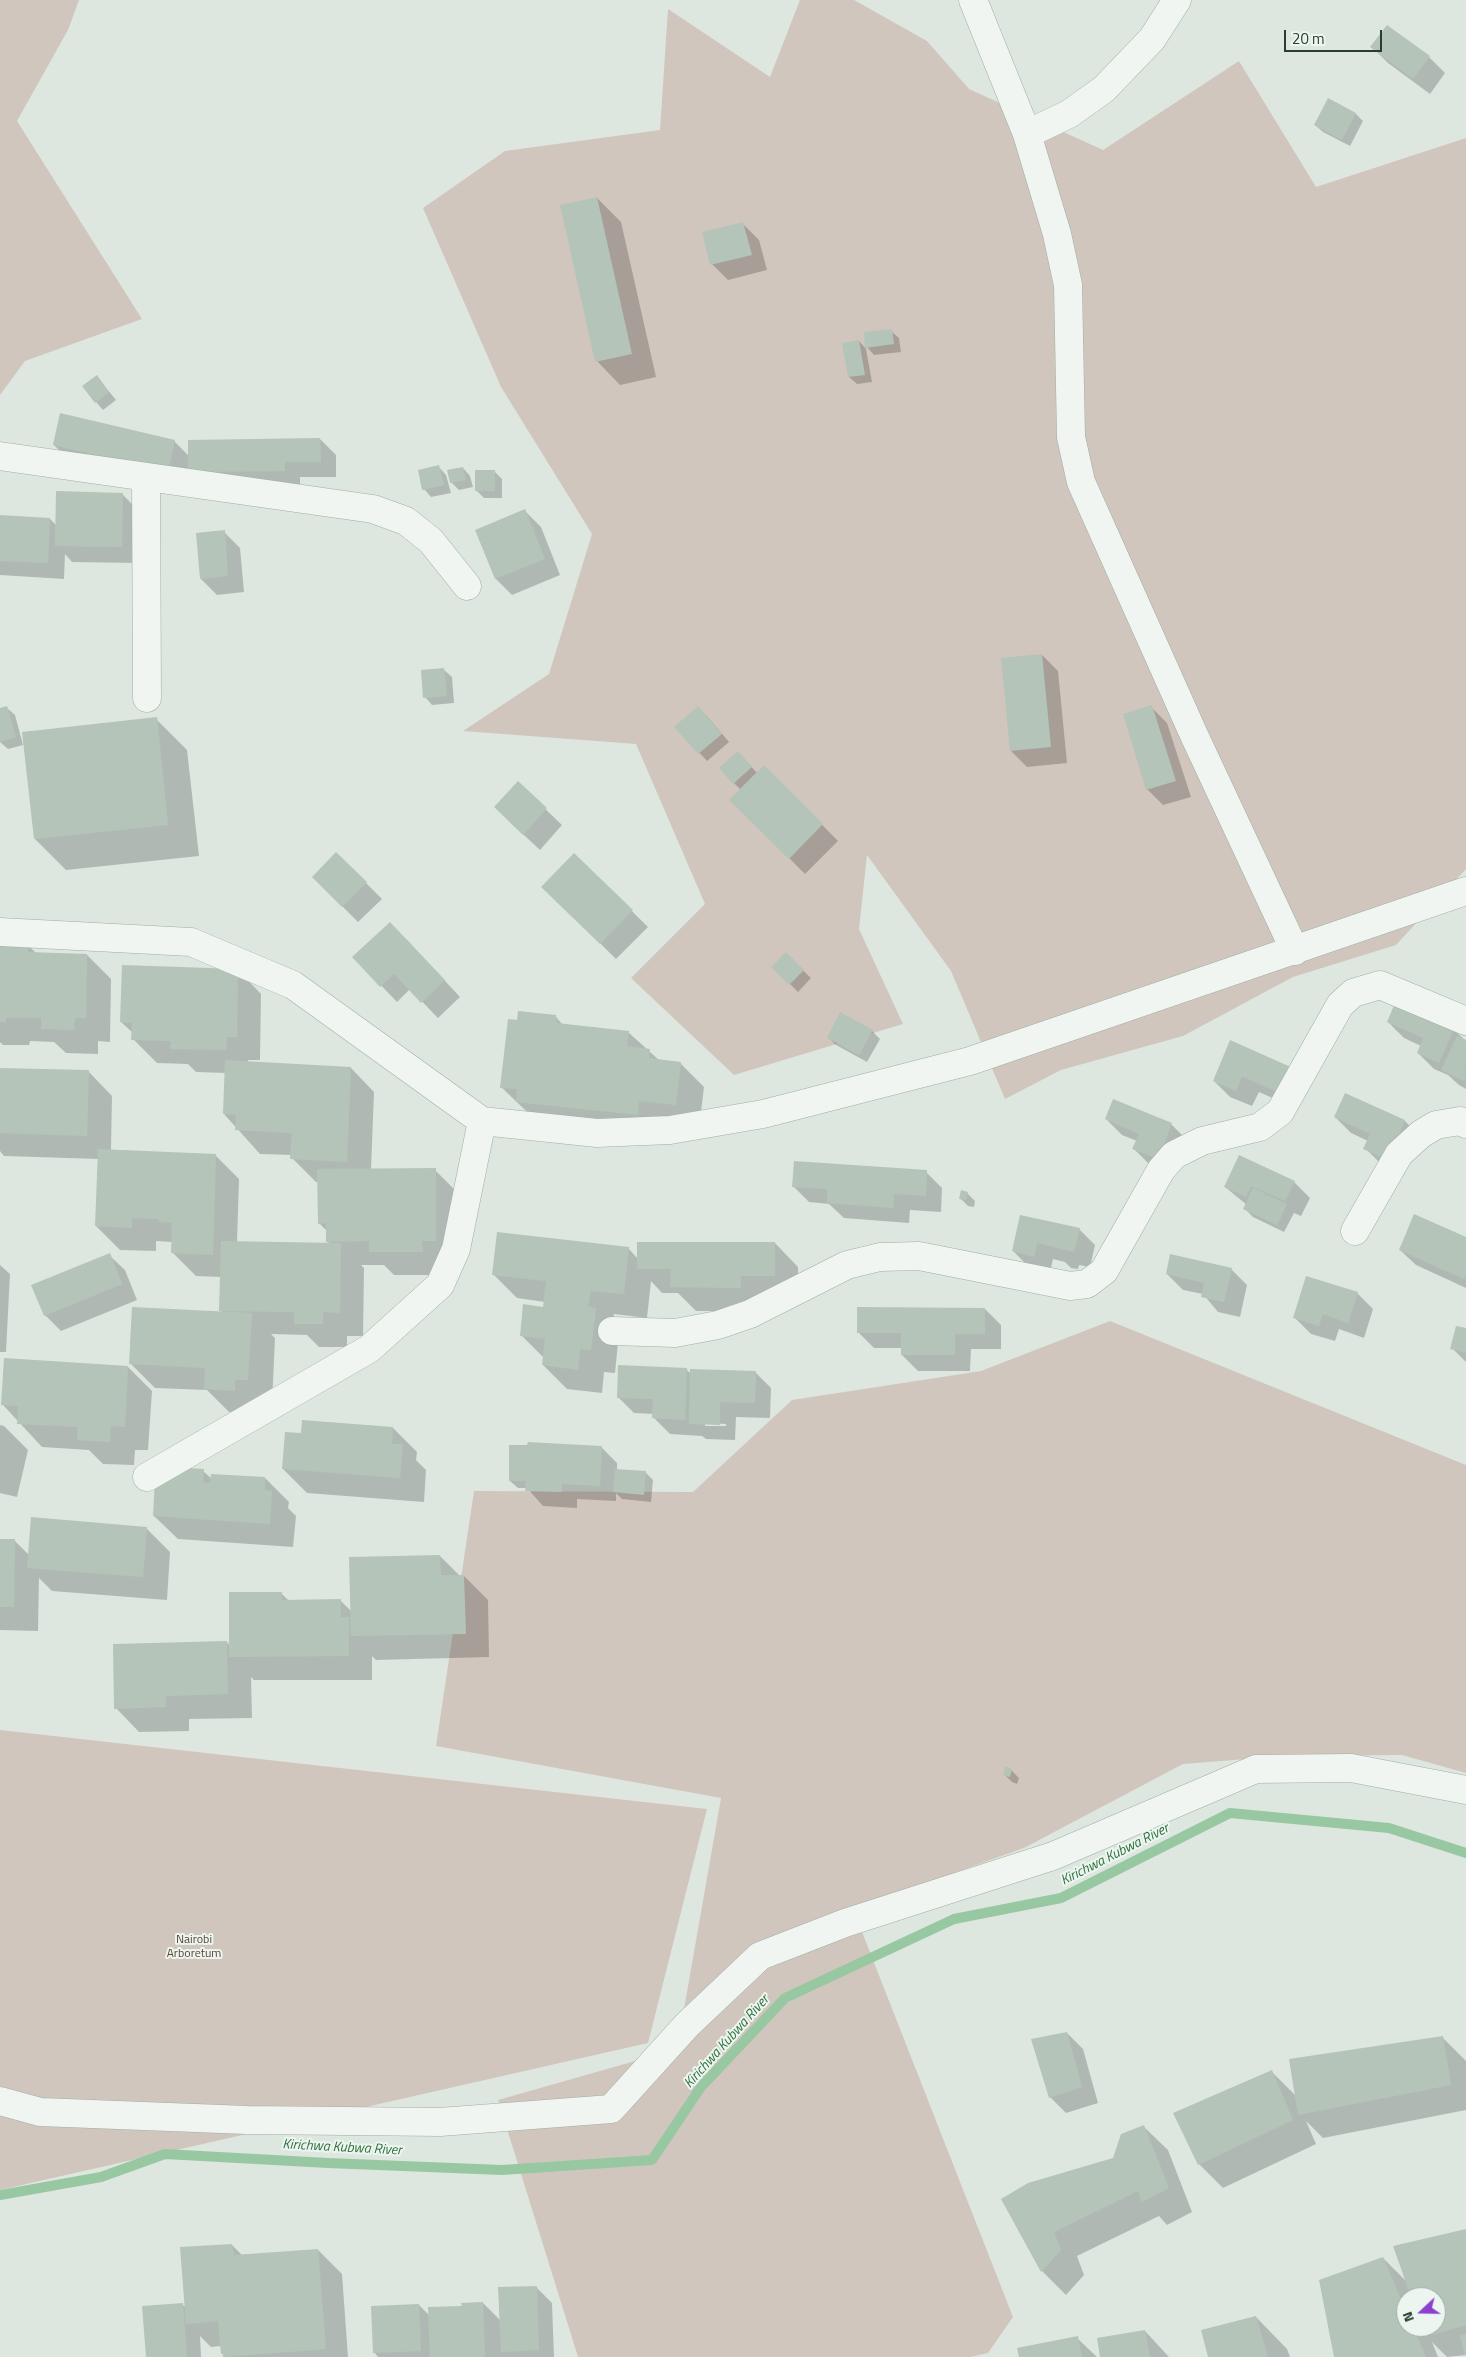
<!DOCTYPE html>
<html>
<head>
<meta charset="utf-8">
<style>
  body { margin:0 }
  #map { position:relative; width:1466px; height:2357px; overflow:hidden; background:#dde7e0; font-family:"Titillium Web",sans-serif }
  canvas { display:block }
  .north { position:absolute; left:1396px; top:2287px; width:50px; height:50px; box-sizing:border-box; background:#ecf5ef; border:1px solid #9daca2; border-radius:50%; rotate:249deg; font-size:14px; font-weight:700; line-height:20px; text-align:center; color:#273e2e }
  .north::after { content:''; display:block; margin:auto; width:18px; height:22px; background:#8c41ce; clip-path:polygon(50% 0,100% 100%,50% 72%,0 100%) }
  .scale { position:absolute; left:1284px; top:30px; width:98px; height:22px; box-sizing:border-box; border:2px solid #273e2e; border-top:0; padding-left:6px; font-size:15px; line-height:18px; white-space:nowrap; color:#273e2e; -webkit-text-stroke:4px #ecf5ef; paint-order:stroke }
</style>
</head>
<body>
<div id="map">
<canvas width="1466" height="2357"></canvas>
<div class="north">N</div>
<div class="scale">20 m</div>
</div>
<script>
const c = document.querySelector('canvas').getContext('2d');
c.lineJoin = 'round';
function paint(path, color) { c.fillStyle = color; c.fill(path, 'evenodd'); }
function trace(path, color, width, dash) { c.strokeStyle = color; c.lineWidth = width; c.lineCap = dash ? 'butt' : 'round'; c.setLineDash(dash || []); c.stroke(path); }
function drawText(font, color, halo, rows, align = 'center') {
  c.font = font + ' "Titillium Web",sans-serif'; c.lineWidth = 4; c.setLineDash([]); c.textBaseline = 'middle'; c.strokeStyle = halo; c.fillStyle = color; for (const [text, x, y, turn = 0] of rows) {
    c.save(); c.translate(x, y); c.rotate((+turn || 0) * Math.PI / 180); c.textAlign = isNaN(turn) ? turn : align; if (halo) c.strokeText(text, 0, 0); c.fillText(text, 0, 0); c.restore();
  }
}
const green = new Path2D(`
  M 0,0 L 79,0 L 68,30 L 17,121 L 142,319 L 25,361 L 0,395 Z
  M 800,0 L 854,0 L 927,41 L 969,89 L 1103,150 L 1239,61 L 1316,187 L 1466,138 L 1466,869 L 1396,945 L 1293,977 L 1183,1036 L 1061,1070 L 1005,1099 L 951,971 L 867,855 L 859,929 L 903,1024 L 734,1075 L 631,978 L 705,904 L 636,744 L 463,731 L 549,674 L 592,534 L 501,387 L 423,208 L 505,151 L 660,130 L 668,9 L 770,77 Z
  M 1110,1321 L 1466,1465 L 1466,1773 L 1402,1755 L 1285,1756 L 1183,1764 L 1024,1848 L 853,1909 L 1013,2317 L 988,2353 L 970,2357 L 578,2357 L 498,2100 L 677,2049 L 721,1798 L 436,1746 L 474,1491 L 693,1492 L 792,1400 L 981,1371 Z
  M 0,1730 L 707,1809 L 648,2043 L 0,2190 Z`);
const shadow = new Path2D(`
  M 1372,47 L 1429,57 L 1445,73 L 1430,94 L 1388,63 Z
  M 1356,114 L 1363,121 L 1350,146 L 1323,132 L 1315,125 Z
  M 597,198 L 621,222 L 656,377 L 620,385 L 597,361 Z
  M 743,224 L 759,240 L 767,270 L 728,280 L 712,264 Z
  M 891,331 L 899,338 L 901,352 L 874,355 L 867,347 Z
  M 859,341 L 866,349 L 872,382 L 857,384 L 849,377 Z
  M 97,377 L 116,400 L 103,410 L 96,402 Z
  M 320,439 L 336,455 L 336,477 L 300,477 L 300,487 L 70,461 L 54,445 L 174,441 L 189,456 Z
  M 439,467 L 446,475 L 451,493 L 431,497 L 424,489 Z
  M 463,468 L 470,476 L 473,487 L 459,490 L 451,482 Z
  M 494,471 L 502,479 L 502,498 L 484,498 L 476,490 Z
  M 122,494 L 138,510 L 137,563 L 72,562 L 65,554 L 64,579 L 0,575 L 0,516 L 50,519 L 57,526 Z
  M 525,511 L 541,527 L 560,575 L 512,595 L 496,579 L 477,530 Z
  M 224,532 L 240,548 L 244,592 L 217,595 L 201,579 Z
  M 1042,655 L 1058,671 L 1067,763 L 1027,767 L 1011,751 Z
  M 444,670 L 452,677 L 454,703 L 432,705 L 425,697 Z
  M 1151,707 L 1167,723 L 1191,797 L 1163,805 L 1147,789 Z
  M 7,708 L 15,715 L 23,745 L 8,749 L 0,742 L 0,710 Z
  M 706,715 L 729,742 L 707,761 L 676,727 Z
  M 156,719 L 187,750 L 199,856 L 66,870 L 35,839 Z
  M 745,760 L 757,773 L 764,766 L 838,841 L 805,874 L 731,800 L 741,790 L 734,783 Z
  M 518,783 L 562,825 L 540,850 L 511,823 Z
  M 336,853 L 382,899 L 358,922 L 313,877 Z
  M 574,854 L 648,927 L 616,959 L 543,887 Z
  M 406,939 L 460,997 L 438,1018 L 410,989 L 397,1002 L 354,957 Z
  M 0,943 L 27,944 L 37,954 L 87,955 L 111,979 L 110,1042 L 98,1041 L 98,1054 L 66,1053 L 54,1042 L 30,1041 L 29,1045 L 3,1045 L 0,1042 Z
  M 786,954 L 811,978 L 798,992 L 773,967 Z
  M 238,970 L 261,994 L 260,1060 L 248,1060 L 248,1062 L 351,1068 L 374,1092 L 371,1170 L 435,1170 L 459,1194 L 446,1275 L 394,1275 L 384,1265 L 361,1265 L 364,1268 L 363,1336 L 347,1336 L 347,1347 L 319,1347 L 307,1335 L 271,1334 L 275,1338 L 272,1404 L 258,1414 L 229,1412 L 207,1390 L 155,1388 L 131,1364 L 223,1313 L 220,1310 L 221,1277 L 196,1276 L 172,1252 L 172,1242 L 156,1241 L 156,1251 L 120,1250 L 96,1226 L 99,1159 L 4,1156 L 0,1151 L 0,1069 L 89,1072 L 112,1096 L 111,1150 L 215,1155 L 239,1179 L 237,1242 L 330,1244 L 327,1241 L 327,1231 L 319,1223 L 318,1182 L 316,1182 L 292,1158 L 292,1155 L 260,1154 L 224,1114 L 226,1073 L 196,1072 L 188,1064 L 157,1063 L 133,1039 L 133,1033 L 121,1022 Z
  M 555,1016 L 563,1025 L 628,1032 L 660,1061 L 680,1063 L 704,1087 L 699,1128 L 541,1125 L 501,1087 Z
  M 1388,1022 L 1454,1030 L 1466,1041 L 1466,1089 L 1459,1085 L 1448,1075 L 1434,1069 L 1418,1053 L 1421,1046 L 1404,1038 Z
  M 872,1031 L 880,1039 L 867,1062 L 836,1045 L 828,1037 Z
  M 1230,1042 L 1297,1109 L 1259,1092 L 1252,1106 L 1230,1097 L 1214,1081 Z
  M 1335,1117 L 1405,1121 L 1420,1137 L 1404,1175 L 1381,1164 L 1365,1148 L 1368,1141 L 1351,1133 Z
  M 1106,1119 L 1171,1124 L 1187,1140 L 1150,1165 L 1134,1149 L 1137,1141 L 1122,1135 Z
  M 926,1172 L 942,1188 L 941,1212 L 910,1210 L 909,1223 L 844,1218 L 829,1204 L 809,1202 L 793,1186 Z
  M 1294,1182 L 1310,1198 L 1301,1216 L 1294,1213 L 1284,1232 L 1253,1217 L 1245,1209 L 1247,1205 L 1225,1187 Z
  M 967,1193 L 975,1201 L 974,1207 L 968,1206 L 960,1198 Z
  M 1021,1216 L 1079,1229 L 1095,1245 L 1090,1267 L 1079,1265 L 1078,1269 L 1071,1268 L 1065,1262 L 1053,1259 L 1050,1272 L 1029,1267 L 1013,1251 Z
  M 1466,1238 L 1466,1288 L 1416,1265 L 1400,1250 Z
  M 775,1243 L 798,1267 L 798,1300 L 764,1311 L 696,1311 L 678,1293 L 662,1293 L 651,1281 L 647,1318 L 614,1314 L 612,1327 L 619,1333 L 615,1373 L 604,1372 L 602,1393 L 567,1389 L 543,1365 L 544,1358 L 521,1335 L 545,1309 L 545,1302 L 517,1298 L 493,1274 L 628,1248 L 638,1259 Z
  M 109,1255 L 125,1270 L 137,1300 L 61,1331 L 45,1315 Z
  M 0,1265 L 10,1274 L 6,1352 L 0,1352 Z
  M 1231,1269 L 1247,1285 L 1240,1317 L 1218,1312 L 1203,1294 L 1183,1290 L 1167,1274 Z
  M 1357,1293 L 1373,1309 L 1364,1338 L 1339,1329 L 1335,1341 L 1311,1334 L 1295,1318 Z
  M 985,1309 L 1001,1325 L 1001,1349 L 971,1349 L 970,1371 L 918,1371 L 902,1355 L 902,1348 L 874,1348 L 858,1332 Z
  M 1466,1329 L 1466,1362 L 1452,1348 Z
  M 128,1367 L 152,1391 L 148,1450 L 135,1450 L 134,1465 L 103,1464 L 89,1450 L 42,1447 L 3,1405 Z
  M 687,1370 L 691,1374 L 755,1372 L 771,1388 L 770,1418 L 736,1417 L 735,1440 L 706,1439 L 702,1436 L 670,1434 L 654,1418 L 654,1414 L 634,1413 L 618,1397 ZM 705,1423 L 726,1424 L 726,1426 L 705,1426 Z
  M 0,1425 L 4,1426 L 28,1450 L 17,1497 L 0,1493 Z
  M 393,1428 L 417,1452 L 416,1460 L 426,1470 L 424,1502 L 307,1493 L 283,1469 L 303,1434 Z
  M 601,1447 L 617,1463 L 617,1470 L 645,1472 L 653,1480 L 651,1502 L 622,1499 L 616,1493 L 616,1501 L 577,1499 L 577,1508 L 543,1506 L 527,1488 L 518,1488 L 510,1481 Z
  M 203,1471 L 212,1479 L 265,1478 L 289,1502 L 288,1508 L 296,1516 L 293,1547 L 178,1539 L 154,1516 Z
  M 146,1528 L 170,1552 L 167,1600 L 52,1591 L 39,1578 L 38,1631 L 0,1630 L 0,1540 L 15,1541 L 29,1555 Z
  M 440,1556 L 460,1576 L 464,1576 L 488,1600 L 489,1657 L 376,1660 L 372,1656 L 372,1680 L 254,1680 L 251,1677 L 252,1718 L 189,1719 L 189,1731 L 139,1732 L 116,1708 L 227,1642 L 230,1646 L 281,1593 L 289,1601 L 340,1600 L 352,1612 Z
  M 1011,1770 L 1019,1778 L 1017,1784 L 1012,1782 L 1004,1774 Z
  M 1067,2033 L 1083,2049 L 1098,2103 L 1066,2113 L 1050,2097 Z
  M 1442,2037 L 1466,2061 L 1466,2110 L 1323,2138 L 1306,2121 L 1316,2144 L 1223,2188 L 1199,2164 L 1271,2071 L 1296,2096 Z
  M 1144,2127 L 1168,2150 L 1192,2212 L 1167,2225 L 1159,2216 L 1077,2256 L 1084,2275 L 1066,2295 L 1042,2271 L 1002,2199 L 1114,2159 Z
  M 1466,2230 L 1466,2355 L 1447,2357 L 1432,2342 L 1438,2357 L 1335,2357 L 1383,2258 L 1408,2283 ZM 1406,2297 L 1436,2297 L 1436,2327 L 1406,2327 Z
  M 232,2245 L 242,2255 L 318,2250 L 342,2274 L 348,2357 L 225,2357 L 222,2353 L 221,2346 L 211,2347 L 200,2336 L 201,2357 L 147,2357 L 183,2305 L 186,2308 Z
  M 536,2287 L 552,2303 L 554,2357 L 378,2357 L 374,2352 L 419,2305 L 430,2316 L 483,2303 L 501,2321 Z
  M 1256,2317 L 1287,2349 L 1290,2357 L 1210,2357 Z
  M 1145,2331 L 1169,2357 L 1102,2357 Z
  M 1077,2338 L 1097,2357 L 1020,2357 Z`);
const stream = new Path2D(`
  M 0,2195 L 101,2177 L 165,2154 L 328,2163 L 502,2170 L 652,2160 L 701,2087 L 785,1998 L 954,1919 L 1061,1898 L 1230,1813 L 1389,1828 L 1466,1853`);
const building = new Path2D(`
  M 1387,25 L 1430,56 L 1413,79 L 1370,47 Z
  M 1328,98 L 1356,113 L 1342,140 L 1314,125 Z
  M 597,197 L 632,354 L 595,362 L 560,205 Z
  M 743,222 L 752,255 L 710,265 L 702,232 Z
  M 892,329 L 894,344 L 865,348 L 864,332 Z
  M 859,340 L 865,375 L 848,377 L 842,343 Z
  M 97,375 L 109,392 L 95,403 L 82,386 Z
  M 60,413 L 175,440 L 168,472 L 53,445 Z
  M 320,438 L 321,462 L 285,462 L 285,471 L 188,472 L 188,440 Z
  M 439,465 L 444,485 L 422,490 L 418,470 Z
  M 463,467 L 466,480 L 450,483 L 447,470 Z
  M 475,470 L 495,470 L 495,491 L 475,491 Z
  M 56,491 L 123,493 L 122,547 L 55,546 Z
  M 525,509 L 545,559 L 495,579 L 475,530 Z
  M 0,515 L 50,518 L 48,563 L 0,561 Z
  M 225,530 L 228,576 L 200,579 L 196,533 Z
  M 1042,654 L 1051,747 L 1010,751 L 1001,658 Z
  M 444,668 L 447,696 L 423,698 L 421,670 Z
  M 1152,705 L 1176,781 L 1146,790 L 1123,714 Z
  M 7,706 L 16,737 L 0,742 L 0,708 Z
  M 698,706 L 722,734 L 698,754 L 674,727 Z
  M 157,717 L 168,825 L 34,839 L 22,732 Z
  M 738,751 L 752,767 L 733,784 L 719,768 Z
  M 764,765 L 823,824 L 789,859 L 729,800 Z
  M 518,781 L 547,808 L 523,835 L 494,807 Z
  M 336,852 L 367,882 L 342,907 L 312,877 Z
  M 574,853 L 633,910 L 600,944 L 541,887 Z
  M 390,922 L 445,980 L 421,1003 L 394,974 L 380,987 L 352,957 Z
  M 0,942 L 27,943 L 28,952 L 87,954 L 86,1018 L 75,1018 L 74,1030 L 41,1029 L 41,1018 L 6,1018 L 6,1022 L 0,1022 Z
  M 786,952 L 804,970 L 789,985 L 771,967 Z
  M 122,965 L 238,969 L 237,1037 L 227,1037 L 226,1050 L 170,1049 L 171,1041 L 131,1040 L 132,1023 L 120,1022 Z
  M 1395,1003 L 1454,1029 L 1439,1063 L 1417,1053 L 1423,1038 L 1387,1022 Z
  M 518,1011 L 556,1015 L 557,1023 L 629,1031 L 627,1046 L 650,1049 L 649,1058 L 681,1062 L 676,1105 L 639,1101 L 638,1115 L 516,1102 L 517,1089 L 500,1088 L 508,1019 L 517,1020 Z
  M 840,1012 L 873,1030 L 859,1055 L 827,1038 Z
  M 1457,1036 L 1466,1040 L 1465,1081 L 1441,1070 Z
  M 1230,1040 L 1293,1068 L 1281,1094 L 1242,1076 L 1236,1091 L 1213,1081 Z
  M 225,1060 L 351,1067 L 347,1162 L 290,1159 L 292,1133 L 235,1130 L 236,1115 L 223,1114 Z
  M 0,1068 L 89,1070 L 87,1136 L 0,1133 Z
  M 1345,1093 L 1405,1120 L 1388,1160 L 1363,1149 L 1370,1134 L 1334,1117 Z
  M 1113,1099 L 1172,1123 L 1158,1159 L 1132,1149 L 1139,1134 L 1105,1119 Z
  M 98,1149 L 216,1154 L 213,1255 L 171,1253 L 172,1223 L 159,1222 L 159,1219 L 132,1218 L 132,1228 L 95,1226 Z
  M 1239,1155 L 1295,1181 L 1285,1201 L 1251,1186 L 1246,1197 L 1224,1187 Z
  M 794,1161 L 927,1170 L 926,1196 L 894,1194 L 893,1208 L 827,1203 L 827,1189 L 792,1187 Z
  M 436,1168 L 436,1241 L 422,1241 L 423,1252 L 369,1252 L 369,1241 L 326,1242 L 326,1223 L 318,1224 L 317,1169 Z
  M 1253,1188 L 1287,1204 L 1277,1225 L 1243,1209 Z
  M 961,1190 L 968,1192 L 966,1200 L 959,1199 Z
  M 1414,1214 L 1466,1237 L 1466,1274 L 1464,1279 L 1399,1250 Z
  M 1020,1215 L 1080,1228 L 1074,1252 L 1037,1243 L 1034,1257 L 1012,1251 Z
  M 497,1232 L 629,1247 L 624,1294 L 591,1291 L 588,1307 L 596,1308 L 591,1350 L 580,1349 L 578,1370 L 542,1365 L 545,1339 L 520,1336 L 523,1304 L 543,1307 L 546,1281 L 492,1275 Z
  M 221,1241 L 341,1243 L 340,1313 L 323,1312 L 323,1324 L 294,1324 L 294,1312 L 219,1311 Z
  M 637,1242 L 775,1242 L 775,1276 L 741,1276 L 741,1288 L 670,1287 L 671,1269 L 637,1269 Z
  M 110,1253 L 122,1284 L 44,1316 L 31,1285 Z
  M 1170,1254 L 1232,1268 L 1224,1302 L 1201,1297 L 1204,1283 L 1166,1274 Z
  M 1306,1276 L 1358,1292 L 1348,1323 L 1323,1314 L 1319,1326 L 1293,1318 Z
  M 132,1307 L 252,1313 L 248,1380 L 235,1380 L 235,1391 L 204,1389 L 205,1368 L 129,1364 Z
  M 857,1307 L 985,1308 L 985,1334 L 955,1334 L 955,1355 L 901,1355 L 901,1333 L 857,1333 Z
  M 1456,1326 L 1466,1328 L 1466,1353 L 1450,1349 Z
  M 4,1358 L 128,1366 L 125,1427 L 111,1426 L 110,1442 L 77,1440 L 78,1427 L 17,1424 L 18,1406 L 1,1405 Z
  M 618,1365 L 687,1368 L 685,1420 L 652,1418 L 653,1399 L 617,1398 Z
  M 690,1369 L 756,1371 L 755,1403 L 720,1402 L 720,1425 L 689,1424 Z
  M 302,1420 L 393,1427 L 392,1444 L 403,1444 L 400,1478 L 282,1469 L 285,1432 L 301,1433 Z
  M 528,1442 L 602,1446 L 600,1486 L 562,1484 L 562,1492 L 525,1491 L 526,1481 L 509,1481 L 509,1445 L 527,1445 Z
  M 171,1467 L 204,1469 L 203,1482 L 210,1483 L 211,1474 L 265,1477 L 265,1490 L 272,1491 L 270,1524 L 153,1516 L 155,1477 Z
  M 615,1469 L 646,1471 L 644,1495 L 613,1492 Z
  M 31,1517 L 147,1527 L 143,1577 L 27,1568 Z
  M 0,1539 L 15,1539 L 14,1607 L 0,1607 Z
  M 440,1555 L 441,1575 L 464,1575 L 466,1634 L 351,1636 L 349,1557 Z
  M 229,1592 L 282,1592 L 282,1600 L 341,1599 L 341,1617 L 349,1617 L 349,1656 L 229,1657 Z
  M 227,1641 L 228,1694 L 166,1696 L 166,1707 L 114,1709 L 113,1644 Z
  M 1005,1766 L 1012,1769 L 1010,1777 L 1003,1775 Z
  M 1067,2032 L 1082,2087 L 1049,2098 L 1031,2039 Z
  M 1443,2036 L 1451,2085 L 1298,2115 L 1289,2059 Z
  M 1272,2070 L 1293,2120 L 1198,2165 L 1173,2113 Z
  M 1144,2125 L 1169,2188 L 1142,2202 L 1138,2191 L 1054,2232 L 1061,2250 L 1041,2272 L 1001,2199 L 1028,2183 L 1113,2158 L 1121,2134 Z
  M 1466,2229 L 1466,2325 L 1425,2337 L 1422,2327 L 1436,2327 L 1436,2297 L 1411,2297 L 1393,2246 Z
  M 232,2244 L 234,2255 L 318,2249 L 326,2349 L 223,2357 L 223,2354 L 221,2354 L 218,2321 L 186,2324 L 180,2247 Z
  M 1383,2257 L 1406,2311 L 1406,2327 L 1413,2327 L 1426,2357 L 1334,2357 L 1319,2280 Z
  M 537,2286 L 539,2350 L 501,2352 L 498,2287 Z
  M 483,2302 L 485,2357 L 430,2357 L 428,2307 L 462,2306 L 461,2303 Z
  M 183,2303 L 187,2357 L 146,2357 L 142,2306 Z
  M 419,2304 L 421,2351 L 373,2353 L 371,2306 Z
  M 1256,2316 L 1268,2357 L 1208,2357 L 1201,2330 Z
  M 1145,2330 L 1150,2357 L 1100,2357 L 1097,2338 Z
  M 1466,2334 L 1466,2355 L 1465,2355 L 1460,2336 Z
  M 1078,2336 L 1082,2357 L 1019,2357 L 1017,2348 Z`);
const street = new Path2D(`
  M 973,0 L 1027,134 L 1057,234 L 1068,285 L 1071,437 L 1081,482 L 1194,735 L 1295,951
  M 1027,134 L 1069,114 L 1104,89 L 1152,39 L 1177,0
  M 0,456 L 373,509 L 406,521 L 431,541 L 467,586
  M 146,478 L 147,698
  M 0,932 L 191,942 L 293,985 L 482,1121
  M 1355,1231 L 1399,1154 L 1421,1134 L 1436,1125 L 1460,1121 L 1466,1124
  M 612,1331 L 675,1333 L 718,1325 L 750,1314 L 847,1265 L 880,1257 L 919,1256 L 1070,1286 L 1087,1284 L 1104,1271 L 1161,1170 L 1174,1155 L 1202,1141 L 1260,1127 L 1280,1112 L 1340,1005 L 1353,993 L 1380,985 L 1466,1021
  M 147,1477 L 369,1349 L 440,1285 L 456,1249 L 482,1121 L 597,1133 L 670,1130 L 763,1114 L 970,1061 L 1466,891
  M 0,2101 L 40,2112 L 247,2120 L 440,2122 L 611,2109 L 687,2025 L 760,1956 L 845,1923 L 1053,1856 L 1256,1769 L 1351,1768 L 1466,1790`);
const parkNames = [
  ["Nairobi",194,1940],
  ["Arboretum",194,1954]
];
const waterNames = [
  ["Kirichwa Kubwa River",1115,1855,-27],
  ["Kirichwa Kubwa River",727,2042,-48],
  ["Kirichwa Kubwa River",342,2148,3]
];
paint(green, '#d1c6be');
paint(shadow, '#0003');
trace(stream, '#98c8a1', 10);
paint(building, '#b4c4b9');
trace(street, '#9faea3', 29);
trace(street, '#f0f5f2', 28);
drawText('12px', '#594734', '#ecf5ef', parkNames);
drawText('italic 14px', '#317140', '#ecf5ef', waterNames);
</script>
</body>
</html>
